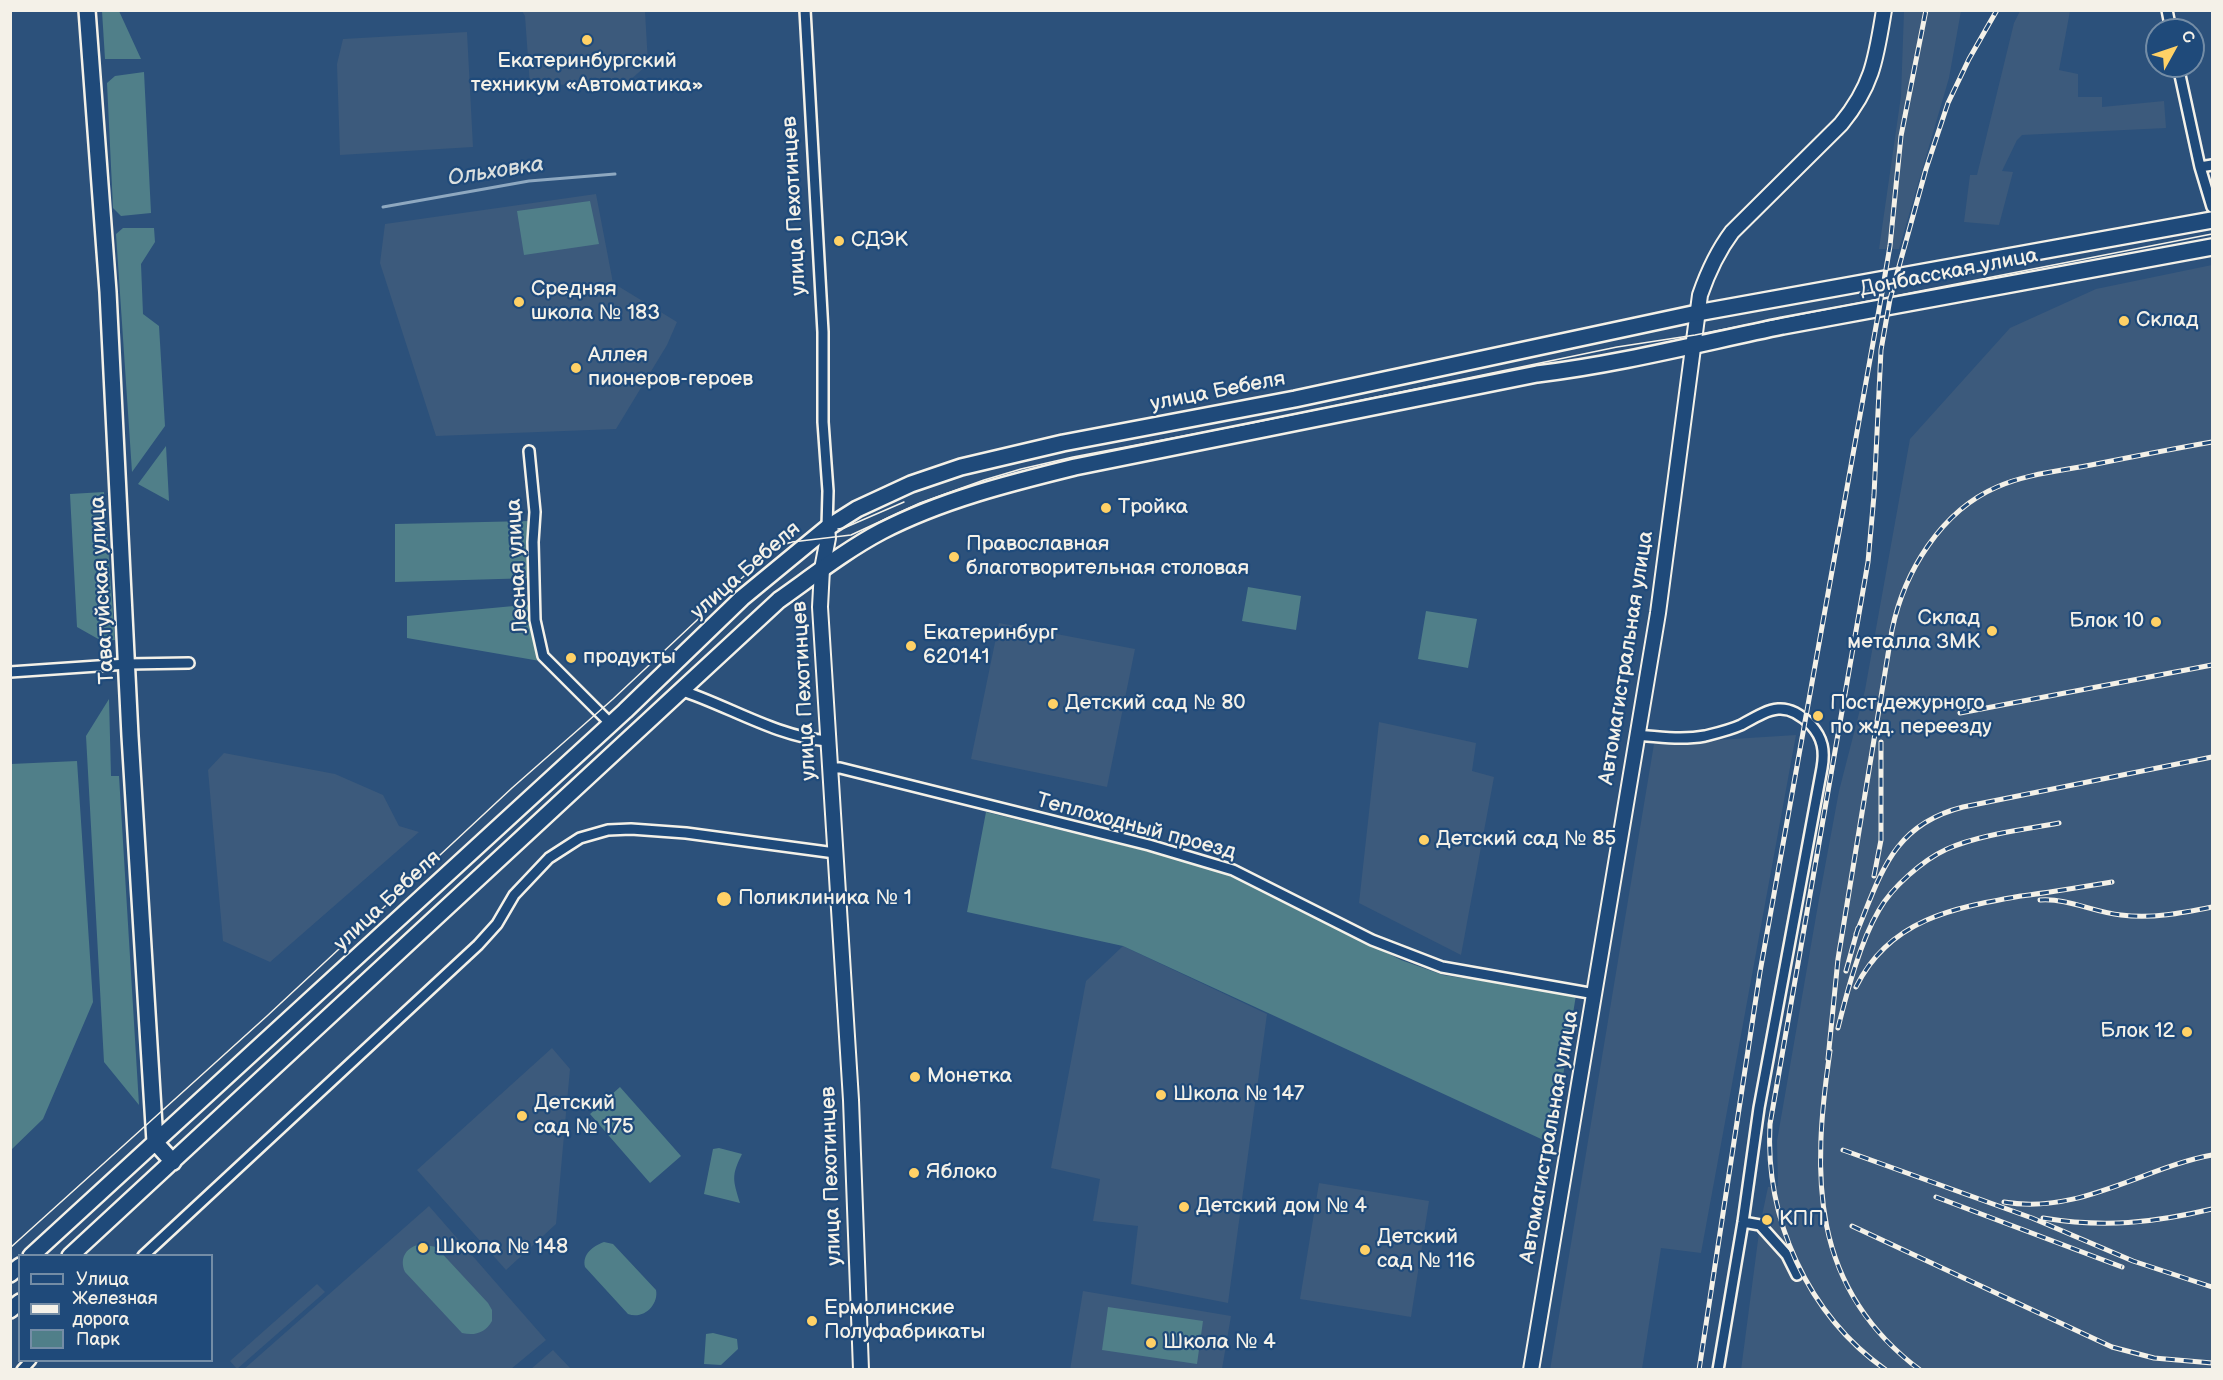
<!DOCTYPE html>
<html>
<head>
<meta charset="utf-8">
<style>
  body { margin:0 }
  #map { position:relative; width:2223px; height:1380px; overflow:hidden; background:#2c517b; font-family:"Balsamiq Sans",sans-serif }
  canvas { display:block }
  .frame { position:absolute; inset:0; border:12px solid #f4f1e8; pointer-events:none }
  .legend { position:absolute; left:18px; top:1254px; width:195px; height:108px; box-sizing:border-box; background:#1f4a7a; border:2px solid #748da6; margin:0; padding:8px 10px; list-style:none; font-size:18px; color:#f4f1e8 }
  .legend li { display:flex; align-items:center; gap:12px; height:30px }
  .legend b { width:30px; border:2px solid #748da6 }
  .north { position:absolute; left:2145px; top:18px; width:60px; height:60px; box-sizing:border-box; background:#1f4a7a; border:2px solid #748da6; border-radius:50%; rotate:50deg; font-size:16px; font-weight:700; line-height:24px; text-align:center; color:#f4f1e8 }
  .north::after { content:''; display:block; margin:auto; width:21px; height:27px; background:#ffd166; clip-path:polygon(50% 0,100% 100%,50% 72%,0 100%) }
</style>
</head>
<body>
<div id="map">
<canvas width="2223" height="1380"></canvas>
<div class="frame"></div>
<ul class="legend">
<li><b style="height:8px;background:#1f4a7a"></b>Улица</li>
<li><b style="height:8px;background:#f4f1e8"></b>Железная дорога</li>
<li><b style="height:16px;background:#507f89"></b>Парк</li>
</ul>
<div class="north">С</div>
</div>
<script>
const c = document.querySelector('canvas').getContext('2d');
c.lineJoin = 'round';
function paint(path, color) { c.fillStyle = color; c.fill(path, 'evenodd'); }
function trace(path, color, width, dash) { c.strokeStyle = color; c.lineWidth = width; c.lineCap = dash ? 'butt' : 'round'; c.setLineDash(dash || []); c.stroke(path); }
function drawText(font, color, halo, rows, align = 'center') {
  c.font = font + ' "Balsamiq Sans",sans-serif'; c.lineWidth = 4.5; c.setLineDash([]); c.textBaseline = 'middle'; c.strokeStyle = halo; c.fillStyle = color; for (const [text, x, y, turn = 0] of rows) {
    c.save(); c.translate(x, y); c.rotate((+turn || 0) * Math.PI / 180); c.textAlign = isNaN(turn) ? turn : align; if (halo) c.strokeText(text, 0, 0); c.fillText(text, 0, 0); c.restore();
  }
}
const built = new Path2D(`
  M 522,11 L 645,11 L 648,64 L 628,82 L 530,86 L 525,16 Z
  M 1904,11 L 1961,11 L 1949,78 L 1899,249 L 1879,249 L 1901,96 Z
  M 2020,11 L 2070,11 L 2059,70 L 2078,74 L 2078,97 L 2102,97 L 2102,107 L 2164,101 L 2166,128 L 2022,135 L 2017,140 L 2002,171 L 2013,172 L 1999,225 L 1964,222 L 1970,175 L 1977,175 L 2014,23 Z
  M 467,32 L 473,147 L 340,155 L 337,64 L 343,39 Z
  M 596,194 L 613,283 L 677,322 L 667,345 L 616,429 L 436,436 L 380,263 L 385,224 Z
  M 2212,265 L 2212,1369 L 1741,1370 L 1760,1225 L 1768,1187 L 1778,1186 L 1777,1141 L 1819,899 L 1839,791 L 1865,690 L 1910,439 L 2010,328 L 2096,289 Z
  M 999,623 L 1135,649 L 1107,787 L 971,759 Z
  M 1379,722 L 1476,743 L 1472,771 L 1494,777 L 1461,955 L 1359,903 Z
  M 1796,735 L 1701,1253 L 1661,1248 L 1642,1369 L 1550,1370 L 1654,744 Z
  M 224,753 L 335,774 L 383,795 L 399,826 L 419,832 L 270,962 L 223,941 L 208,770 Z
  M 1123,946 L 1267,1014 L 1228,1303 L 1131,1284 L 1138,1226 L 1093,1221 L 1100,1179 L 1051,1168 L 1086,981 Z
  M 552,1048 L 570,1069 L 556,1224 L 506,1270 L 417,1170 Z
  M 1319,1183 L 1429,1201 L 1411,1317 L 1300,1299 Z
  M 429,1206 L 546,1340 L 511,1369 L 243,1370 Z
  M 317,1284 L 325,1292 L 237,1369 L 230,1361 Z
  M 1083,1291 L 1231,1316 L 1222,1369 L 1070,1370 Z
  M 553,1350 L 571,1369 L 531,1369 Z`);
const green = new Path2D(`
  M 102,11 L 119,11 L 141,59 L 105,59 Z
  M 144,72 L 151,213 L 121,216 L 113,208 L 107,83 L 115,76 Z
  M 590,201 L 599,244 L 524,255 L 517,211 Z
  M 123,228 L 154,228 L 155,242 L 141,264 L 143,314 L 159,326 L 165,426 L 132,472 L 116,234 Z
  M 166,446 L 169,501 L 138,484 Z
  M 104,492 L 115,640 L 100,640 L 77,627 L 70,494 Z
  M 529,521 L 534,578 L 395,582 L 395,524 Z
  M 1248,587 L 1301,596 L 1296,630 L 1242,621 Z
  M 535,604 L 540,661 L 407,638 L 407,616 Z
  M 1426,611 L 1477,619 L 1468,668 L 1418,659 Z
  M 109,699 L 111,776 L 119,776 L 139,1105 L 104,1062 L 86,736 Z
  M 77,761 L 93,1002 L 43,1119 L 11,1150 L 11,764 Z
  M 986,812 L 1200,864 L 1264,890 L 1401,960 L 1443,975 L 1576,995 L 1552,1144 L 1123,946 L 967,912 Z
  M 620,1087 L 681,1156 L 650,1183 L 590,1114 Z
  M 719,1148 L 742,1154 C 731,1176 733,1180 740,1203 L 704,1194 L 713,1149 Z
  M 604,1242 L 613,1244 L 656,1290 C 659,1305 643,1320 628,1314 L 585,1267 C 582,1254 593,1246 604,1242 Z
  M 421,1244 L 436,1247 L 488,1303 L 492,1310 L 492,1321 C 485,1333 475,1336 462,1333 L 405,1272 C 399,1258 406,1247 421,1244 Z
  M 1108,1307 L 1203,1321 L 1197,1364 L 1102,1350 Z
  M 713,1333 L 737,1339 L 738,1349 L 721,1365 L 704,1364 L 706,1334 Z`);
const stream = new Path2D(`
  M 383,207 L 529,181 L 615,174`);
const minor = new Path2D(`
  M 805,10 L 823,332 L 823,422 L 828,491 L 827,528
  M 2167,10 L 2171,30
  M 2178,66 L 2200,167 L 2212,207
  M 2200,167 L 2212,165
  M 529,451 L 535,512 L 533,542 L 535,620 L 543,656 L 611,724
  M 10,672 L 127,664 L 189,663
  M 680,690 C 729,706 775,736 827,741
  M 1636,735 C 1659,737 1683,740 1705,736 C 1717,733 1730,730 1741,725 C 1768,710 1785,698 1811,725 C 1823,738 1825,751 1822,768 L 1759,1108 L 1743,1222 L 1718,1370
  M 830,768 L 840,768 L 1149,845 L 1233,870 L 1372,940 L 1442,967 L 1595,994
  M 1743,1222 L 1760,1225 L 1787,1255 L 1797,1275
  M 143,1256 L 478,945 L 497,924 L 514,895 L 549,858 L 580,838 L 608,830 L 631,829 L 686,833 L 835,853
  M 22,1370 L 31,1360`);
const secondary = new Path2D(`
  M 827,528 L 828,538 L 822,569 L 820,607 L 851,1100 L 861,1370
  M 1531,1370 L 1658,613 L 1700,295 C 1708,272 1717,252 1732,232 L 1841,124 C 1873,85 1876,58 1884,10`);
const primary = new Path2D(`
  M 87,10 L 108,292 L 130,736 L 155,1142 L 173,1162
  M 31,1256 L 625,711 L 742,598 L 827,528 L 857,509 L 911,484 L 961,467 L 1063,443 L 1295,399 L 1697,313 L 2212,220
  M 70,1256 L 779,600 C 813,576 846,550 882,531 C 942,500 1010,483 1075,467 L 1537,374 C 1620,364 1701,343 1783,326 C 1926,299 2069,272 2212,247
  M 10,1274 L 20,1266
  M 10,1310 L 20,1302`);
const tram = new Path2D(`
  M 838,529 L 844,528 L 904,502
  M 10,1248 L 267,1016 L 512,788 L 613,699 L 760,561 L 779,546 L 792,542 L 851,535 L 920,503 L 984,480 L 1021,469 L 1073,457 L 1252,423 L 1617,347 L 1695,335 L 2212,234`);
const rail = new Path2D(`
  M 1960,713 L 2212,665
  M 1874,876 L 1881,840 L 1881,742
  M 2040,900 C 2068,898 2093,912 2121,915 C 2152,919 2182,913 2212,907
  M 1856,934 C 1881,874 1892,825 1963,807 L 2212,757
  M 1846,971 L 1858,928
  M 1856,987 C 1890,919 1953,908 2021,896 C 2052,892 2082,887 2112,882
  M 1838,1028 C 1847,992 1860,942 1879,910 C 1892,887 1923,860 1947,849 C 1981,834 2023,830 2059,823
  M 1830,1051 C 1812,1175 1809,1287 1920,1370
  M 1828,1059 L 1838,959 L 1892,630 C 1904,572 1941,511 1997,487 C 2026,474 2060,471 2091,465 C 2131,457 2172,449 2212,442
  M 1843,1150 L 2032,1218 L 2133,1261 L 2212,1287
  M 1936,1197 L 2122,1267
  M 2004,1202 C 2079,1215 2142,1168 2212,1155
  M 2043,1218 C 2104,1228 2153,1223 2212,1209
  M 1852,1226 L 2112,1347 L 2154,1358 L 2212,1363
  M 1699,1370 L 1760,972 L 1880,304 L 1890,246 L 1901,136 L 1926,10
  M 1886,1370 C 1807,1314 1765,1219 1770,1124 L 1868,562 L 1874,495 L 1881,350 L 1890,299 L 1926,169 L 1948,103 L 1969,59 L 1997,10`);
const markers = [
  [587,40,6,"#ffd166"],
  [839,241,6,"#ffd166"],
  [519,302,6,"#ffd166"],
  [2124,321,6,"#ffd166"],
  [576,368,6,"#ffd166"],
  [1106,508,6,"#ffd166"],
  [954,557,6,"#ffd166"],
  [2156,622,6,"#ffd166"],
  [1992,631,6,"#ffd166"],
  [911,646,6,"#ffd166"],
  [571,658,6,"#ffd166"],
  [1053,704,6,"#ffd166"],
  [1818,716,6,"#ffd166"],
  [1424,840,6,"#ffd166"],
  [724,899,8,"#ffd166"],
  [2187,1032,6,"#ffd166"],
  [915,1077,6,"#ffd166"],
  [1161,1095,6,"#ffd166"],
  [522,1116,6,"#ffd166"],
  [914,1173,6,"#ffd166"],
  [1184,1207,6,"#ffd166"],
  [1767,1220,6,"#ffd166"],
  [423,1248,6,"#ffd166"],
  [1365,1250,6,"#ffd166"],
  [812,1321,6,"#ffd166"],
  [1151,1343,6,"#ffd166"]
];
const poiNames = [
  ["Екатеринбургский",587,62,"center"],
  ["техникум «Автоматика»",587,86,"center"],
  ["СДЭК",851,241],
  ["Средняя",531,290],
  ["школа № 183",531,314],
  ["Склад",2136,321],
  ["Аллея",588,356],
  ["пионеров-героев",588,380],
  ["Тройка",1118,508],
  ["Православная",966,545],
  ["благотворительная столовая",966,569],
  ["Склад",1980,619,"right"],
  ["металла ЗМК",1980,643,"right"],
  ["Блок 10",2144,622,"right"],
  ["Екатеринбург",923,634],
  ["620141",923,658],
  ["продукты",583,658],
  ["Детский сад № 80",1065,704],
  ["Пост дежурного",1830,704],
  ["по ж.д. переезду",1830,728],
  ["Детский сад № 85",1436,840],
  ["Поликлиника № 1",738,899],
  ["Блок 12",2175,1032,"right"],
  ["Монетка",927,1077],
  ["Школа № 147",1173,1095],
  ["Детский",534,1104],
  ["сад № 175",534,1128],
  ["Яблоко",926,1173],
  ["Детский дом № 4",1196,1207],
  ["КПП",1779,1220],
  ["Детский",1377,1238],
  ["сад № 116",1377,1262],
  ["Школа № 148",435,1248],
  ["Ермолинские",824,1309],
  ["Полуфабрикаты",824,1333],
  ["Школа № 4",1163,1343]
];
const streetNames = [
  ["улица Пехотинцев",795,206,-93],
  ["Донбасская улица",1949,273,-11],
  ["улица Бебеля",1218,392,-11],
  ["Лесная улица",518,566,-93],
  ["улица Бебеля",746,571,-41],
  ["Таватуйская улица",103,590,-93],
  ["Автомагистральная улица",1627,658,-81],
  ["улица Пехотинцев",805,691,-93],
  ["Теплоходный проезд",1136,827,15],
  ["улица Бебеля",388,901,-43],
  ["Автомагистральная улица",1550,1137,-80],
  ["улица Пехотинцев",832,1176,-92]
];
const waterNames = [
  ["Ольховка",496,172,-9]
];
paint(built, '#3c5a7c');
paint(green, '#507f89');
trace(stream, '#8ea8c0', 3);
trace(minor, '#f4f1e8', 14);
trace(secondary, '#f4f1e8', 18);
trace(primary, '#f4f1e8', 20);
trace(minor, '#1f4a7a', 9);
trace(secondary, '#1f4a7a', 14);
trace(primary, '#1f4a7a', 15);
trace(tram, '#f4f1e8', 1.5);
trace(rail, '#f4f1e8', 5);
trace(rail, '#1f4a7a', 3, [9]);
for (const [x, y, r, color] of markers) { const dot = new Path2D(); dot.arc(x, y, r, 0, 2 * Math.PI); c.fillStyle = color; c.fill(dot); trace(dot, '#1f4a7a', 2); }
drawText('21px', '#f4f1e8', '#1f4a7a', poiNames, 'left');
drawText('21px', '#f4f1e8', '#1f4a7a', streetNames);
drawText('italic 22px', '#dadfde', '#1f4a7a', waterNames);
</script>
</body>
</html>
